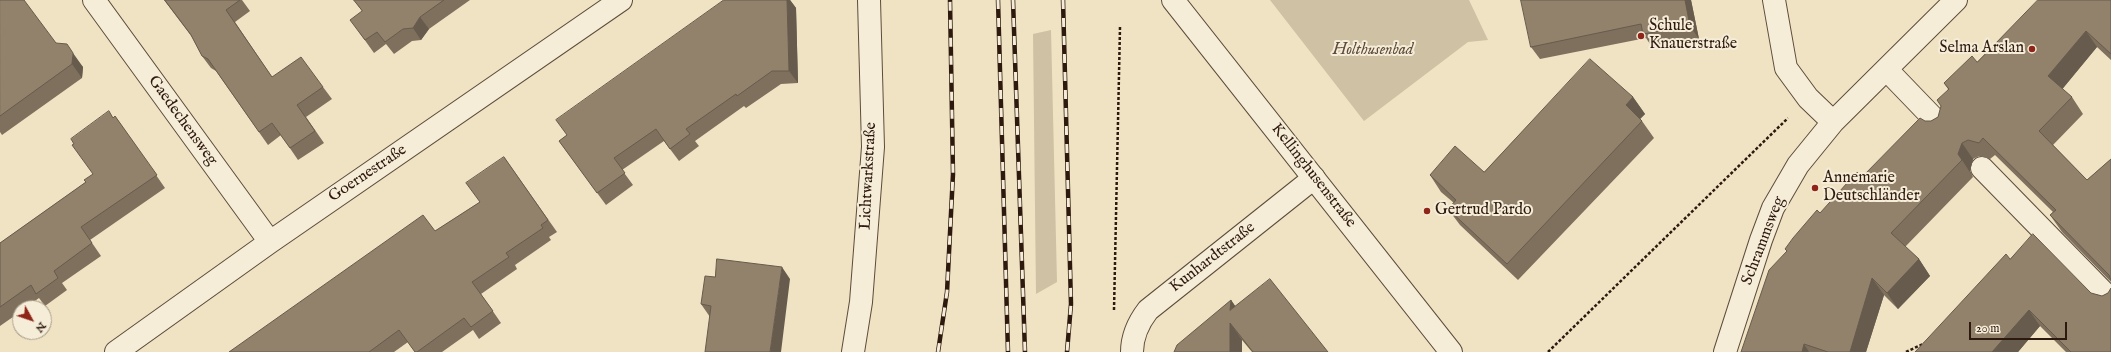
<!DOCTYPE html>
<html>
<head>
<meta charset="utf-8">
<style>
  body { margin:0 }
  #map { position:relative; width:2111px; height:352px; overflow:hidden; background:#efe3c3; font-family:"IM FELL English",serif }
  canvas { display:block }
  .north { position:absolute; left:12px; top:300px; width:40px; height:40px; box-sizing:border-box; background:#f5edd8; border:1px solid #a59887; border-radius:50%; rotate:130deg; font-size:11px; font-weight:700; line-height:16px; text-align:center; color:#2e190e }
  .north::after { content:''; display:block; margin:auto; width:14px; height:18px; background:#8f2418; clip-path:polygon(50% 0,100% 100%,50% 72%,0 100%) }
  .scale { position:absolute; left:1969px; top:322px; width:98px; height:18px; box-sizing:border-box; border:2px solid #2e190e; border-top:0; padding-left:5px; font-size:12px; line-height:14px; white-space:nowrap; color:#2e190e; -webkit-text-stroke:3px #f5edd8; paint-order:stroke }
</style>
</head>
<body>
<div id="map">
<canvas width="2111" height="352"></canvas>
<div class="north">N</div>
<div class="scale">20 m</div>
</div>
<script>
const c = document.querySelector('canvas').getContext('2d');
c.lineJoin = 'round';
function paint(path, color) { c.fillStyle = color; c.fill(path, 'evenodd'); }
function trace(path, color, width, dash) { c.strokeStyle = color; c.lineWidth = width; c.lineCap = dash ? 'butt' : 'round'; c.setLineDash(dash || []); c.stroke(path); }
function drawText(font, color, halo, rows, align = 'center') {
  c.font = font + ' "IM FELL English",serif'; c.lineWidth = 4; c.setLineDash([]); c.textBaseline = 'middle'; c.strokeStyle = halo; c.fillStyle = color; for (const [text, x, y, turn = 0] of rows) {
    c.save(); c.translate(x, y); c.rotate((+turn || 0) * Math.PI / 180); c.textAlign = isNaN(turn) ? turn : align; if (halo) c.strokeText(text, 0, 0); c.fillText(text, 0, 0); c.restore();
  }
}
const green = new Path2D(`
  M 1270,0 L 1469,0 L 1488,40 L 1468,42 L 1364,121 Z
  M 1051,30 L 1057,282 L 1036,294 L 1033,34 Z`);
const path = new Path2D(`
  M 1114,310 L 1120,27
  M 1548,352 L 1788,118
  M 1906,352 L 1925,343`);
const pedestrian = new Path2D(`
  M 1887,70 L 1940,125
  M 1982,168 L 2111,300`);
const minor = new Path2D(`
  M 94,0 L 270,242
  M 1774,0 L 1786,68 L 1808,98 L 1833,122
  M 116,352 L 270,242 L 621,0
  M 853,352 L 861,302 L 873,147 L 869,0
  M 1132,352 C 1132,336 1138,323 1148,310 L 1314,178
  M 1725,352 L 1761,240 L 1773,208 L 1798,165 L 1833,122 L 1956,0`);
const tertiary = new Path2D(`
  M 1173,0 L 1451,352`);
const rail = new Path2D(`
  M 998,0 L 1008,352
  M 1013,0 L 1025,352
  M 1063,0 L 1071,304 L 1067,352
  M 938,352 L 947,292 L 953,174 L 950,0`);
const wall = new Path2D(`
  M 0,0 L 56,43 L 83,67 L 82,78 L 2,135 L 0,132 Z
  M 164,0 L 242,0 L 250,11 L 235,22 L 272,77 L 323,87 L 332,99 L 306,117 L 324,143 L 298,160 L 281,135 L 268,145 L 216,71 L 211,68 L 202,56 L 192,37 Z
  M 354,0 L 470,0 L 429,29 L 421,40 L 412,41 L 394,54 L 386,44 L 374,53 L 359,32 L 362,11 Z
  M 724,0 L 790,0 L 796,8 L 798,83 L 781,84 L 746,108 L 744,106 L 695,141 L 699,146 L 679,161 L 664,141 L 622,170 L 633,185 L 606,205 L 559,141 L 567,135 Z
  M 1521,0 L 1691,0 L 1699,39 L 1652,47 L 1646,38 L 1540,59 L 1531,47 Z
  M 2111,0 L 2111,60 L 2097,47 L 2062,89 L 2072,97 L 2083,114 L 2053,145 L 2087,180 L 2111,159 L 2111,282 L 2062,232 L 2050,215 L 2053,212 L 1995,155 L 1990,159 L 1979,156 L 1973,159 L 1970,171 L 1973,177 L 1905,247 L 1919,259 L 1930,276 L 1898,309 L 1884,295 L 1866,352 L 1741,352 L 1787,251 L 1785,249 L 1820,213 L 1862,177 L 1925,121 L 1931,121 L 1938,117 L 1948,89 L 1944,83 L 1977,62 Z
  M 1633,97 L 1645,114 L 1640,119 L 1642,121 L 1654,138 L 1518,280 L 1460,225 L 1448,209 L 1454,203 L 1441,192 L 1430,175 L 1484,172 Z
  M 115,116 L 165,188 L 90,240 L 101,256 L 62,283 L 67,290 L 45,306 L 39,298 L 25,308 L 20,308 L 20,312 L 0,326 L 0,243 L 86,182 L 93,174 L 113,118 Z
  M 504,157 L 557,232 L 549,237 L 551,240 L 515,265 L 517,269 L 481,294 L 501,323 L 479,339 L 473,330 L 442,352 L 415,352 L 408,342 L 394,352 L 229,352 L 435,231 L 480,202 Z
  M 2010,259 L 2091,293 L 2102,296 L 2108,293 L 2111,352 L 2066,352 L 2040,326 L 2018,352 L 1915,352 Z
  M 715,277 L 790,279 L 710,317 L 701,304 Z
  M 1231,300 L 1235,306 L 1328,352 L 1252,352 L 1242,340 L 1242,352 L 1174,352 Z`);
const shadedWall = new Path2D(`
  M 787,0 L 790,0 L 796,8 L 798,83 L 789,71 Z
  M 1685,0 L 1691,0 L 1699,39 L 1690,26 Z
  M 420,17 L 429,29 L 421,40 L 413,28 Z
  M 2086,31 L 2097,47 L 2060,92 L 2048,76 Z
  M 73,53 L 83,67 L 82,78 L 72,64 Z
  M 1633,97 L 1645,114 L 1637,122 L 1626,105 Z
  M 1962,143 L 1973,159 L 1970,171 L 1973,177 L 1962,160 L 1958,154 Z
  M 1919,259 L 1930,276 L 1898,309 L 1887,293 Z
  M 782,267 L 790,279 L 781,352 L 770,352 Z
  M 1872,278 L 1884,295 L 1866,352 L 1850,352 Z
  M 1231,300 L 1243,317 L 1230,310 Z
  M 2029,310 L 2040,326 L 2018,352 L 1992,352 Z
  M 1230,323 L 1242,340 L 1242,352 L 1230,352 Z
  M 1804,344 L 1809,352 L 1802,352 Z`);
const building = new Path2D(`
  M 0,0 L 24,0 L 56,43 L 67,44 L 73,53 L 72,64 L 0,116 Z
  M 165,0 L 240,0 L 226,10 L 272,77 L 301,57 L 323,87 L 297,105 L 315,131 L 290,148 L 272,123 L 259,132 L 208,59 L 202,56 L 191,35 Z
  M 354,0 L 444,0 L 420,17 L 413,28 L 403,29 L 385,42 L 377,32 L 365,40 L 350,20 L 362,11 Z
  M 724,0 L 787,0 L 789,71 L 772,71 L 737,96 L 736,94 L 686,129 L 690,134 L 670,149 L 656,129 L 614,158 L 625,173 L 597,193 L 559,141 L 567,135 L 556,120 Z
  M 1521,0 L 1685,0 L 1690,26 L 1643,34 L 1641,24 L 1531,47 Z
  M 2038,0 L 2111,0 L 2111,54 L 2086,31 L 2048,76 L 2072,97 L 2039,131 L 2087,180 L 2111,159 L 2111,280 L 2109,275 L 2050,215 L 2056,210 L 1983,138 L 1979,143 L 1968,140 L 1962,143 L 1958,154 L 1962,160 L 1891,233 L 1919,259 L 1887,293 L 1872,278 L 1850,352 L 1828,352 L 1804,344 L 1802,352 L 1741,352 L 1769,270 L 1787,251 L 1785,249 L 1793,238 L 1817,210 L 1820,213 L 1857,172 L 1862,177 L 1920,118 L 1925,121 L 1931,121 L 1938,117 L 1941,106 L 1937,100 L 1949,89 L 1944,83 L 1972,56 L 1977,62 Z
  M 1590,59 L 1633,97 L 1626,105 L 1642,121 L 1507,264 L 1448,209 L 1456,200 L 1430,175 L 1455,146 L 1484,172 Z
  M 109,111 L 113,118 L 115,116 L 157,175 L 81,227 L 92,243 L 54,271 L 58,278 L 36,294 L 31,285 L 0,307 L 0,243 L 86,182 L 84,180 L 93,174 L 72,145 L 74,144 L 71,139 Z
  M 504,157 L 548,220 L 541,225 L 543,228 L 506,253 L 509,257 L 472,282 L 493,311 L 471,327 L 464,318 L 417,352 L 415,352 L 399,330 L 369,352 L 229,352 L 423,215 L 435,231 L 480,202 L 466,183 Z
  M 2033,234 L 2091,293 L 2102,296 L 2108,293 L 2111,288 L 2111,352 L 2071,352 L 2029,310 L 1992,352 L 1915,352 L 2006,254 L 2010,259 Z
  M 717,259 L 782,267 L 770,352 L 705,352 L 711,306 L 701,304 L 705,276 L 715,277 Z
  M 1270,279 L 1328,352 L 1253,352 L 1230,323 L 1230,352 L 1174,352 L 1177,345 L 1231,300 L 1230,310 Z`);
const markers = [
  [1641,36,4,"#8f2418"],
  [2032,49,4,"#8f2418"],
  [1815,188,4,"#8f2418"],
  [1427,211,4,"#8f2418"]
];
const poiNames = [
  ["Schule",1649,27],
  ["Knauerstraße",1649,45],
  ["Selma Arslan",2024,49,"right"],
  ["Annemarie",1823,179],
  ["Deutschländer",1823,197],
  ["Gertrud Pardo",1435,211]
];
const parkNames = [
  ["Holthusenbad",1373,51]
];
const streetNames = [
  ["Gaedechensweg",182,121,54],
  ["Goernestraße",368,174,-34],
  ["Lichtwarkstraße",869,176,-87],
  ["Kellinghusenstraße",1313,176,52],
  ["Schrammsweg",1764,241,-69],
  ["Kunhardtstraße",1213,258,-38]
];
paint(green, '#cec1a4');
trace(pedestrian, '#5e4c3b', 24);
trace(minor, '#5e4c3b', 24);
trace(tertiary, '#5e4c3b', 24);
trace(path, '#2e190e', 2.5, [3, 2]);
trace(pedestrian, '#f5edd8', 22);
trace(minor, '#f5edd8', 22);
trace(tertiary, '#f5edd8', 22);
trace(rail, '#2e190e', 4.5);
trace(rail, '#f5edd8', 3, [9]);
paint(wall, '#7e705d');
paint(shadedWall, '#665b4c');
paint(building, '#92826c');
trace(building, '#665b4c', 1);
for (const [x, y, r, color] of markers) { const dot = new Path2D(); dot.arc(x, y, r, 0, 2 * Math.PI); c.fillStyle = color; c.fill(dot); trace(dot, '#f5edd8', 1.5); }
drawText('16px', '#2e190e', '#f5edd8', poiNames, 'left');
drawText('italic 16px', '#5e4b3b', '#f5edd8', parkNames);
drawText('16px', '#2e190e', '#f5edd8', streetNames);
</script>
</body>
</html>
